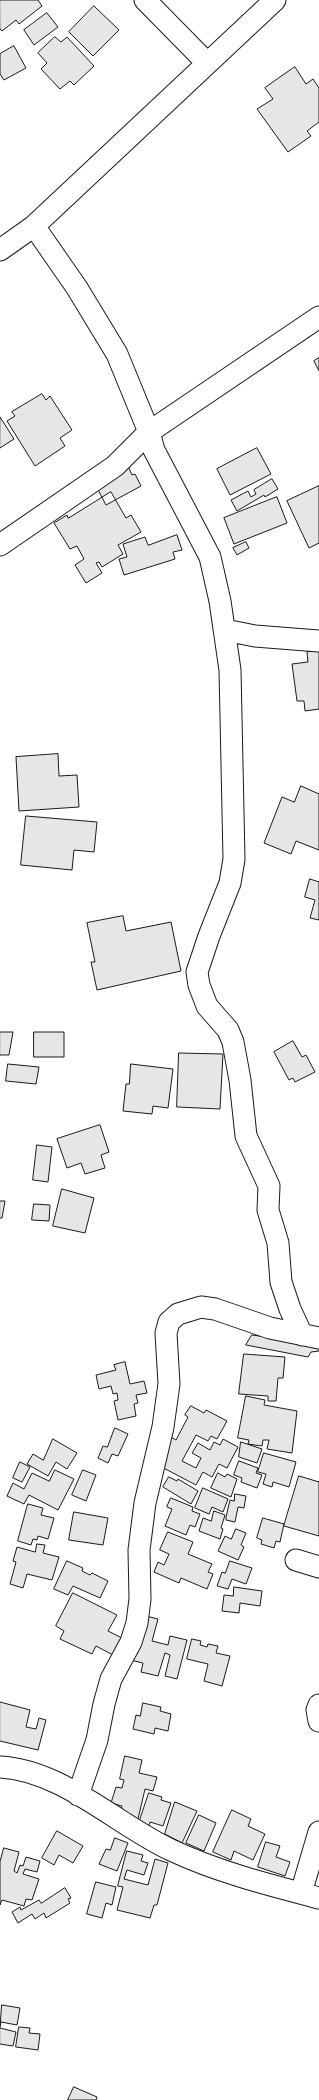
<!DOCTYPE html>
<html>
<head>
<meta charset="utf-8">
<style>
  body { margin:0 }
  canvas { display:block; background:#fff }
</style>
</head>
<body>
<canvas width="319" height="2100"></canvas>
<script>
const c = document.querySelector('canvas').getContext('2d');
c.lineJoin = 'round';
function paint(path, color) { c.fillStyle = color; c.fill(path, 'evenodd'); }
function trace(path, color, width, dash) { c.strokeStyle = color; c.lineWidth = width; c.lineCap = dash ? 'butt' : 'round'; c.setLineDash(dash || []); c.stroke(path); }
const building = new Path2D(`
  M 0,0 L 38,0 L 42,6 L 19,24 L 16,20 L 2,31 L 0,29 Z
  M 94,6 L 119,30 L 93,56 L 69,32 Z
  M 47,13 L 58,27 L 34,45 L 24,30 Z
  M 55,37 L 61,42 L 67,37 L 94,66 L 74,85 L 70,81 L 60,89 L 41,69 L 47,63 L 38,53 Z
  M 14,46 L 26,68 L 4,80 L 0,74 L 0,54 Z
  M 295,67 L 306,84 L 313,79 L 319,88 L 319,122 L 307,131 L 311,136 L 288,152 L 257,109 L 273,99 L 265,88 Z
  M 319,358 L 319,371 L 314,361 Z
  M 42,394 L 46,400 L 50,396 L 72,430 L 60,438 L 65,446 L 35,466 L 7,421 L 15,416 L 12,412 Z
  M 0,417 L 14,439 L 0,448 Z
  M 257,448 L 271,474 L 230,495 L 217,469 Z
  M 128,466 L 132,475 L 135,474 L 141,486 L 106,505 L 95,484 Z
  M 272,479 L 278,489 L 265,497 L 264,495 L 237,511 L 231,500 L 248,491 L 251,497 L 256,494 L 254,490 Z
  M 319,486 L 319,543 L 309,548 L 287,501 Z
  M 111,492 L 126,518 L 131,515 L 141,532 L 118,545 L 123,554 L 102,567 L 99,562 L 96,563 L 102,573 L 86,583 L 75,565 L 84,559 L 77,546 L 70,549 L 54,523 L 67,515 L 68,518 Z
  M 277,497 L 287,523 L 234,544 L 224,518 Z
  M 177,535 L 182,550 L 173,552 L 175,559 L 124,575 L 119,559 L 127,557 L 123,544 L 145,537 L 148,545 Z
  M 246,542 L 249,548 L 237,555 L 233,548 Z
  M 319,651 L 319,709 L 305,711 L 304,701 L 297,701 L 292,664 L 308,662 L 307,652 Z
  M 58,754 L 59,776 L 77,775 L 79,807 L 19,811 L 16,757 Z
  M 301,786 L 319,794 L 319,850 L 296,841 L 291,854 L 264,843 L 282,797 L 294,802 Z
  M 26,816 L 97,822 L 94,852 L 74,850 L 72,870 L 21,865 Z
  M 310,879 L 319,882 L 319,920 L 310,918 L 315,900 L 305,897 Z
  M 123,916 L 126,931 L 171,922 L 181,971 L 97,990 L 91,962 L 95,962 L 87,923 Z
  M 0,1032 L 13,1032 L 9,1055 L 0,1055 Z
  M 34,1032 L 64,1032 L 64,1057 L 34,1057 Z
  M 293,1041 L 302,1057 L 306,1055 L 315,1072 L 295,1082 L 293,1078 L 289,1080 L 274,1052 Z
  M 179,1053 L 223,1054 L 220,1109 L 177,1107 Z
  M 8,1064 L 39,1067 L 36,1084 L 6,1081 Z
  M 131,1064 L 173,1069 L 168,1108 L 153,1106 L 152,1114 L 123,1111 L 126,1084 L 129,1084 Z
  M 100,1125 L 109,1152 L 101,1155 L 105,1168 L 85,1174 L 81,1163 L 67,1168 L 57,1139 Z
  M 37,1145 L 52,1147 L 48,1182 L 33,1180 Z
  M 62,1189 L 94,1198 L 85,1233 L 53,1226 Z
  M 0,1201 L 5,1201 L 2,1218 L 0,1218 Z
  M 34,1204 L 50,1205 L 49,1221 L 32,1220 Z
  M 252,1335 L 319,1344 L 319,1351 L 311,1352 L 308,1357 L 246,1345 Z
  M 244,1354 L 285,1357 L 283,1378 L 278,1378 L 276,1401 L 268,1401 L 268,1396 L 239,1394 Z
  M 125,1362 L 130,1384 L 144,1381 L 147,1393 L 136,1395 L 138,1403 L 134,1404 L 136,1416 L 118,1420 L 114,1401 L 118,1400 L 117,1393 L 113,1394 L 111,1386 L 99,1389 L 96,1375 L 116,1370 L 114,1365 Z
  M 246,1396 L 265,1400 L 264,1405 L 297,1411 L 292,1453 L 267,1449 L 269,1440 L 263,1440 L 262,1446 L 248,1444 L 249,1440 L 238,1438 Z
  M 191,1406 L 204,1413 L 206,1410 L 227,1421 L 217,1439 L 211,1436 L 208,1441 L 196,1435 L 182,1461 L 196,1468 L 201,1458 L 192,1453 L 198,1443 L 210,1450 L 214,1442 L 220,1445 L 223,1439 L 238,1447 L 227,1468 L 219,1464 L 212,1477 L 203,1472 L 196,1485 L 156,1464 L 171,1437 L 176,1440 L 188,1417 L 185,1415 Z
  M 115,1428 L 128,1434 L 118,1456 L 112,1454 L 108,1463 L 98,1458 L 103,1446 L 107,1447 Z
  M 53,1439 L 77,1453 L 67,1469 L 56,1462 L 48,1476 L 27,1464 L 33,1454 L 43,1460 Z
  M 241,1442 L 262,1449 L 257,1463 L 239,1457 Z
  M 264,1453 L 296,1462 L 289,1487 L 273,1482 L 272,1487 L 263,1484 L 266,1474 L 258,1472 Z
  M 239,1461 L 258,1468 L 256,1473 L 262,1475 L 257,1488 L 241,1482 L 242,1478 L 234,1475 Z
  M 20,1462 L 30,1467 L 22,1482 L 13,1478 Z
  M 55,1470 L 74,1479 L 58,1510 L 29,1495 L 24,1504 L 7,1496 L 13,1483 L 24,1489 L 32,1473 L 49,1481 Z
  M 83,1470 L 96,1475 L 86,1501 L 72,1495 Z
  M 218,1473 L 225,1477 L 227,1474 L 237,1479 L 231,1497 L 211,1488 Z
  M 299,1476 L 319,1482 L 319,1536 L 284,1526 Z
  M 169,1477 L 177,1481 L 178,1479 L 198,1491 L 191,1504 L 163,1487 Z
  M 203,1488 L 228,1499 L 223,1512 L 212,1507 L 209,1514 L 195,1508 Z
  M 235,1494 L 246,1496 L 244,1508 L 238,1507 L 235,1522 L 226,1520 L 226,1517 L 230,1500 L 234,1501 Z
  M 171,1498 L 193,1507 L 192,1511 L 200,1514 L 195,1527 L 190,1525 L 186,1535 L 165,1526 L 172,1509 L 167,1507 Z
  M 28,1504 L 43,1508 L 41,1515 L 54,1518 L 48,1539 L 38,1536 L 37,1540 L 33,1539 L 31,1545 L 18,1541 Z
  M 214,1511 L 225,1515 L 221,1528 L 223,1529 L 220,1539 L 199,1531 L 203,1518 L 211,1521 Z
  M 74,1512 L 108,1518 L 103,1545 L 69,1540 Z
  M 263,1518 L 284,1524 L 280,1542 L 276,1541 L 274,1548 L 261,1544 L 262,1540 L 257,1538 Z
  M 236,1529 L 246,1533 L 241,1545 L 244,1547 L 238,1560 L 218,1551 L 225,1536 L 231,1539 Z
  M 168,1532 L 193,1542 L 188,1554 L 212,1564 L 208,1572 L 213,1574 L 207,1589 L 181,1578 L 179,1583 L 154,1572 L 158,1562 L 164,1565 L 169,1554 L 160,1550 Z
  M 37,1544 L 45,1545 L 43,1553 L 59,1557 L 52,1580 L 27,1574 L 23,1588 L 10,1584 L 16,1562 L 13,1561 L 17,1547 L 35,1552 Z
  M 67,1561 L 83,1568 L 82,1571 L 90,1575 L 92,1573 L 108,1581 L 100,1598 L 73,1586 L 68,1595 L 54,1589 Z
  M 230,1561 L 252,1568 L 246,1584 L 232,1579 L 228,1589 L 217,1586 L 222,1572 L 225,1573 Z
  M 234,1587 L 262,1591 L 260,1606 L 240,1603 L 239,1613 L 222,1611 L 224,1595 L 233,1596 Z
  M 73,1593 L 117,1615 L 108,1631 L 122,1638 L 113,1655 L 96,1646 L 92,1654 L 60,1639 L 64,1631 L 56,1626 Z
  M 142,1615 L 158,1619 L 152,1641 L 168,1645 L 170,1636 L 187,1640 L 177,1679 L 165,1676 L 170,1655 L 165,1653 L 158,1676 L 141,1672 L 143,1663 L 130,1660 Z
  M 192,1639 L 201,1641 L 200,1645 L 207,1647 L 208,1644 L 218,1646 L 216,1653 L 230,1656 L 222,1686 L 204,1681 L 208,1664 L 187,1659 Z
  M 0,1702 L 30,1710 L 26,1727 L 36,1729 L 39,1718 L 46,1720 L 38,1750 L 0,1741 Z
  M 143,1703 L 161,1707 L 160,1711 L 171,1714 L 168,1731 L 155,1728 L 154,1734 L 133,1729 L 136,1715 L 140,1716 Z
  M 125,1756 L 142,1760 L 139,1773 L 157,1777 L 153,1791 L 145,1789 L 138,1819 L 120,1815 L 122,1806 L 111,1803 L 116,1787 L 122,1788 L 124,1780 L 120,1779 Z
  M 149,1793 L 162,1797 L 161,1800 L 171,1803 L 163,1826 L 150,1822 L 148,1829 L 138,1826 Z
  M 175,1802 L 197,1811 L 182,1843 L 165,1834 Z
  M 232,1810 L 251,1819 L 248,1826 L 265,1834 L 253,1860 L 234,1851 L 231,1860 L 213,1852 Z
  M 199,1815 L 216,1823 L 204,1851 L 186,1843 Z
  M 57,1831 L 83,1846 L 73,1863 L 59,1855 L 54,1865 L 42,1858 Z
  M 115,1838 L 128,1843 L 117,1871 L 99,1864 L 106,1849 L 110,1850 Z
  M 266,1842 L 280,1846 L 276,1857 L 290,1862 L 285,1876 L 258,1867 Z
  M 4,1848 L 19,1852 L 14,1871 L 17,1873 L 20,1865 L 23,1866 L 26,1857 L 40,1861 L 37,1872 L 25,1869 L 23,1874 L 39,1879 L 32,1900 L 26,1899 L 24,1906 L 2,1900 L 0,1905 L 0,1862 Z
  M 127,1851 L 143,1855 L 141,1861 L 148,1863 L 144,1875 L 127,1870 L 124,1879 L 148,1885 L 155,1859 L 168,1863 L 157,1905 L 154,1905 L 150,1918 L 117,1910 L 123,1887 L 118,1886 Z
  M 96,1882 L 116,1887 L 112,1905 L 106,1903 L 102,1918 L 87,1914 Z
  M 65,1888 L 71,1898 L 68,1899 L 70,1903 L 46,1918 L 44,1913 L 35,1919 L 32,1914 L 18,1923 L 12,1912 L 20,1907 L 21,1910 L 39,1900 L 41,1903 Z
  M 2,2005 L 20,2008 L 17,2025 L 1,2022 L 0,2027 Z
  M 19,2027 L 30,2028 L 29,2033 L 40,2034 L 38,2050 L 16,2047 Z
  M 0,2028 L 16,2032 L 13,2046 L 0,2044 Z
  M 74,2087 L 97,2097 L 96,2100 L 68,2100 Z`);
const minor = new Path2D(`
  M 145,0 L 207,63
  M 34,226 L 77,288 L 117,354 L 149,432 L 154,450 L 210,557 L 220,601 L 230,670 L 234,859 L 230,883 L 209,936 L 197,972 L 199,985 L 207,1006 L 228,1030 L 233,1042 L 240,1080 L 246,1136 L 269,1186 L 268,1210 L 278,1243 L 281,1282 L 290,1309 L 302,1335
  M 0,250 L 34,226 L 275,0
  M 0,545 L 115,466 L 149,432 L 319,317
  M 225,630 L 255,636 L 319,641
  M 296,1560 L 319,1567
  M 319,1705 L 317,1710 L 319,1721
  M 0,1767 C 62,1770 117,1825 171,1850 C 218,1872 269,1885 319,1898
  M 78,1795 L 97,1740 L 104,1704 L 111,1679 L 131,1642 L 137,1623 L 140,1599 L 139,1550 L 145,1503 L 163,1427 L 169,1384 L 166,1333 L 169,1322 L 178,1314 L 201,1307 L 215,1309 L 270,1328 L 319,1338
  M 301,1893 L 319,1832`);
paint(building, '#e6e6e6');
trace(building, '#1a1a1a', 1);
trace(minor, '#1a1a1a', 23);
trace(minor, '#fff', 21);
</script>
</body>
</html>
